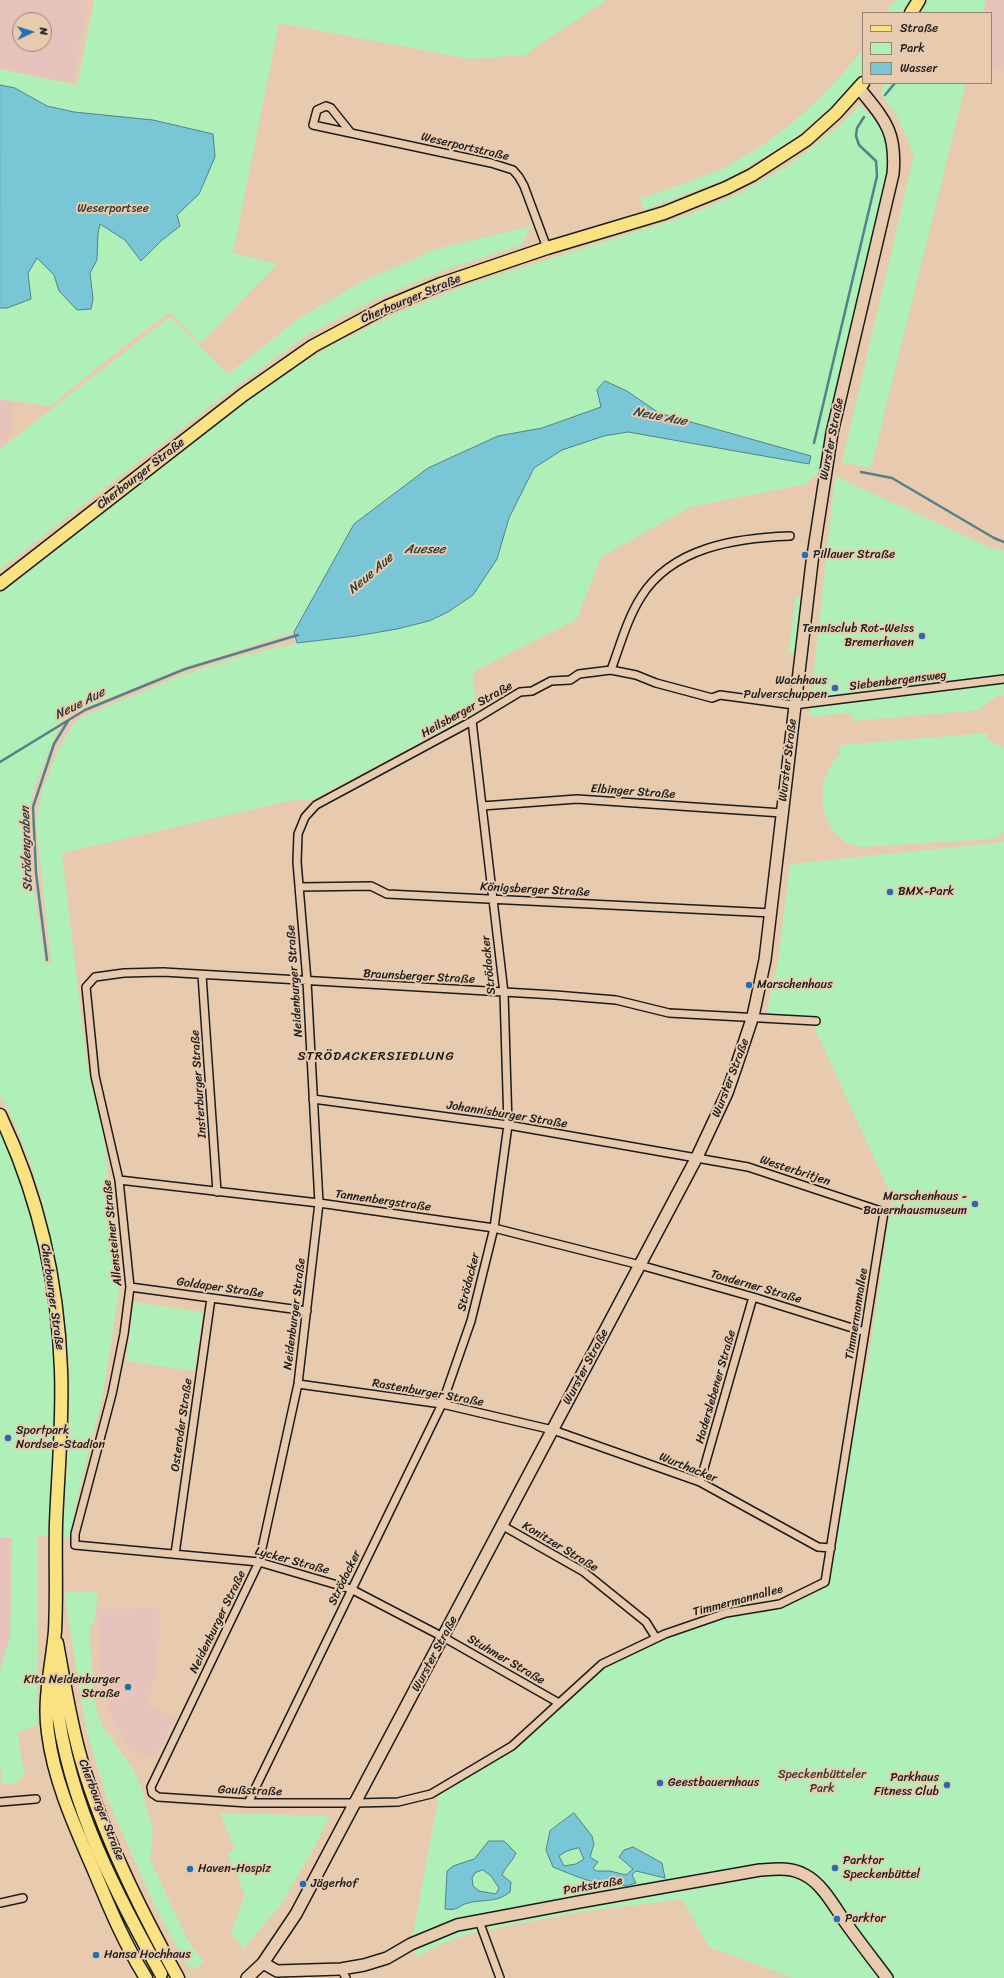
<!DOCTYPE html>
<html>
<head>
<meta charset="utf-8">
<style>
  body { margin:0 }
  #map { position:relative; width:1004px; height:1978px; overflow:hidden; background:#e8cbaf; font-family:Sriracha,sans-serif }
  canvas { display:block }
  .legend { position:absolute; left:862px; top:12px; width:130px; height:72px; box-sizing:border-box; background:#e8cbaf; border:1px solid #968574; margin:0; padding:5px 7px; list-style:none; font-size:12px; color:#1c1c1c }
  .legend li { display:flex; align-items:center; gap:8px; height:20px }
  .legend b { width:20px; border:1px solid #968574 }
  .north { position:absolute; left:12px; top:12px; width:40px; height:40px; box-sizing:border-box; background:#e8cbaf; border:1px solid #968574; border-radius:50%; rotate:86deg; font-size:11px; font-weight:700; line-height:16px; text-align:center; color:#1c1c1c }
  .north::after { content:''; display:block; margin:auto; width:14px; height:18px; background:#1f6fb2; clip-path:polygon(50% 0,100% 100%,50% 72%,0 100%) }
</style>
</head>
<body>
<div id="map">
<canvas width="1004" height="1978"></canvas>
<ul class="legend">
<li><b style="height:5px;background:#f8e281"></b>Straße</li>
<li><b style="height:11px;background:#aff0b8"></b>Park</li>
<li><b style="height:11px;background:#79c6d6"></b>Wasser</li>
</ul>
<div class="north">N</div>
</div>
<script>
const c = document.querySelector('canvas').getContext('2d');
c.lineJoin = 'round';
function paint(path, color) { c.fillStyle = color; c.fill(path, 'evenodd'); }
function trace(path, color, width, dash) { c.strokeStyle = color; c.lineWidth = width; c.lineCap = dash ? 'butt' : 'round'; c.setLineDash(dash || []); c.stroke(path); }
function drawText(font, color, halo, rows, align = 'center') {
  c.font = font + ' Sriracha,sans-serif'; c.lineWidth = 4; c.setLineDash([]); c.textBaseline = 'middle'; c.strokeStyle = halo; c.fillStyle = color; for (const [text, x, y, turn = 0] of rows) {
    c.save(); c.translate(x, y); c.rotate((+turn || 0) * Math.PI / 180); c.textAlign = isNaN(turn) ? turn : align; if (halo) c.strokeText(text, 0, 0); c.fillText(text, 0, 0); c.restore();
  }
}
const built = new Path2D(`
  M 0,0 L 89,0 L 72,84 L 0,69 ZM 20,20 L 44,20 L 44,44 L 20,44 Z
  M 986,0 L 1004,0 L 1004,71 L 991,69 L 991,13 L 983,13 Z
  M 0,399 L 15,402 L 7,443 L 0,449 Z
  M 0,1538 L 12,1538 L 10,1637 L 0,1670 Z
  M 159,1607 L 158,1664 L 147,1705 L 175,1718 L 156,1758 L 132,1752 L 112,1720 L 101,1676 L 97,1610 Z`);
const green = new Path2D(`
  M 94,0 L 607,0 L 524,55 L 470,59 L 279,23 L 233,253 L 277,264 L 200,344 L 170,312 L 120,349 L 50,406 L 0,399 L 0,69 L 77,85 Z
  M 895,0 L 912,0 L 905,13 L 887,13 Z
  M 927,0 L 986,0 L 983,13 L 921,13 Z
  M 863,49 L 863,73 L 833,105 L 795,138 L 731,177 L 644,210 L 640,199 C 668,189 696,180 723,168 C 778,141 825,97 863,49 Z
  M 884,83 L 966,83 L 871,468 L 842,462 L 914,155 L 897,116 L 881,94 Z
  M 860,105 C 866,111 874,117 879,124 C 890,140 890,161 888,179 L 818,473 L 806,484 L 690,507 L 601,557 L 577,619 L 473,672 L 476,712 L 314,799 L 289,801 L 62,853 L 87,1066 L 102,1122 L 120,1285 L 103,1393 L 76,1505 L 70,1539 L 63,1536 C 65,1485 70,1435 70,1384 C 71,1365 67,1346 65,1327 C 56,1249 39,1165 0,1095 L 0,594 L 247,399 L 328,347 L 397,313 L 472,283 L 686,216 L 742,192 L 793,162 L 841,124 ZM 597,390 L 627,391 L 659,413 L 811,456 L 809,464 L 628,432 L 604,436 L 562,450 L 534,468 L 509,518 L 497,559 L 473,595 L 448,612 L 429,621 L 397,629 L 356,636 L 297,643 L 237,657 L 175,678 L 83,716 L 73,724 L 59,748 L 43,788 L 36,822 L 51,962 L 45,964 L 32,873 L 28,822 L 30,807 L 35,785 L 63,717 L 174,671 L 294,632 L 354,524 L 428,468 L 498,436 L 542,428 L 601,407 Z
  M 531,226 L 521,245 L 445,270 L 378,298 L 307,335 L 234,388 L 0,569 L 0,449 L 170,317 L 228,374 L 299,318 L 363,281 L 436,249 Z
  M 835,476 L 991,548 L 1004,551 L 1004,695 L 997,696 L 978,710 L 853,721 L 852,713 L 809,716 Z
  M 796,596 L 801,597 L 794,654 L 788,653 Z
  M 987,733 L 989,741 L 1004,748 L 1004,832 L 996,837 L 988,839 L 862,847 C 820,843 810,780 840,755 L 840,745 Z
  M 1004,842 L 1004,1978 L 793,1978 L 709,1947 L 682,1899 L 579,1912 L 476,1932 L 445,1942 L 416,1957 L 411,1945 L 438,1799 L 434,1795 L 514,1747 L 603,1665 L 666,1635 L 726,1615 L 781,1605 L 826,1583 L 872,1337 L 892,1197 L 813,1024 L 765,1020 L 778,962 L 790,864 Z
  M 0,1131 C 20,1179 37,1228 46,1279 C 61,1363 54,1451 51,1536 L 38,1536 L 37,1725 L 18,1732 L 22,1765 L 26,1770 L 17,1783 L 2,1784 L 0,1762 L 0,1670 L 10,1637 L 12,1538 L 0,1538 Z
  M 134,1302 L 203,1312 L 194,1371 L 126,1361 Z
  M 70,1591 L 98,1592 L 95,1619 L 89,1629 L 95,1703 L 101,1724 L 130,1765 L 139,1781 L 153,1831 L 150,1859 L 186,1937 L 204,1963 L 191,1970 L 173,1940 L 152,1900 L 107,1798 L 87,1733 L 64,1593 Z
  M 220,1813 L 329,1816 L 315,1846 L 282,1903 L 243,1949 L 231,1933 L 245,1894 L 227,1854 L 235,1849 Z`);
const water = new Path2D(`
  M 0,85 L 15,88 L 47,106 L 74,112 L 153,120 L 213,134 L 215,157 L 199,194 L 177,215 L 180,226 L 161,241 L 141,261 L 125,240 L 100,224 L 98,233 L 97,260 L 90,273 L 93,299 L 91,309 L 77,310 L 59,291 L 54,275 L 37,258 L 28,273 L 31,299 L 7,308 L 0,308 Z
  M 605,381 L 627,391 L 659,413 L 811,456 L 809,464 L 628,432 L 604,436 L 562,450 L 534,468 L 509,518 L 497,559 L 473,595 L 448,612 L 429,621 L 397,629 L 356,636 L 297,643 L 294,632 L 354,524 L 428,468 L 498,436 L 542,428 L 601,407 L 597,390 Z
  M 574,1813 L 592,1836 L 594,1844 L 590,1857 L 598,1862 L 593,1868 L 596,1871 L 610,1871 L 626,1875 L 633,1869 L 619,1857 L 624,1850 L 633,1847 L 662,1863 L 665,1878 L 636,1871 L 632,1875 L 636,1883 C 610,1892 578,1877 553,1867 L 546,1850 L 550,1831 ZM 579,1848 L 584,1859 L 576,1864 L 564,1866 L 559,1856 L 567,1851 Z
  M 489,1841 L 504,1841 L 516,1853 C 513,1862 505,1866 502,1875 L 511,1882 L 510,1892 C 497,1903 483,1899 468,1903 C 457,1906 459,1911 445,1909 L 447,1871 L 453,1866 L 474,1859 ZM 483,1870 L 491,1876 L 499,1888 L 496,1894 L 479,1891 L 473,1886 L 472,1878 L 475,1873 Z`);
const stream = new Path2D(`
  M 885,95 L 895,83
  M 814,443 L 877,176 L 876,161 L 859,145 L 856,136 L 857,128 L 864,117
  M 861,472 L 892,478 L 994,538 L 1004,542
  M 0,762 L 85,710 L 185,669 L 298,635
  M 47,960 L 36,873 L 33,807 L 54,744 L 68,721`);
const street = new Path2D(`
  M 351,133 L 331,108 L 326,106 L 317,110 L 313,125 L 491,163 L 513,170 L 519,177 L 524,186 L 547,248
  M 611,670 C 620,646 627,619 641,597 C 672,547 736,538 790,536
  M 482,806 L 577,799 L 782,813
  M 300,887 L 371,886 L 387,894 L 772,913
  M 202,975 L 217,1192
  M 313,1099 L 508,1125 L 748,1167 L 884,1212 L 825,1582 L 780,1604 L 726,1613 L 665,1634 L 602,1664 L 512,1746 L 431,1794 L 398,1802 L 356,1803 L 248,1803 L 158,1797 L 152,1793 L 151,1787 L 259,1562 L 298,1384 L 319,1203 L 307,981 L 297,862 L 298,834 L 305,817 L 316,805 L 472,721 L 520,692 L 532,691 L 551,681 L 570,680 L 579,674 L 611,670 L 636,675 L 656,683 L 712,698 L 720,695 L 794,705 L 1004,679
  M 119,1180 L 319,1203 L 494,1228 L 640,1265 L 753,1297 L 865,1332
  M 130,1287 L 307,1311
  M 298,1384 L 442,1404 L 553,1430 L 700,1482 L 818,1547 L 831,1548
  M 700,1482 L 753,1297
  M 503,1526 L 584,1572 L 646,1622 L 656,1638
  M 175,1554 L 211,1298
  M 559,1703 L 443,1637 L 351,1589 L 259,1562 L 75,1545 L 75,1534 L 112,1394 L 124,1334 L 130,1287 L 119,1180 L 95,1076 L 86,987 L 95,977 L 124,973 L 163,972 L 555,995 L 616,1000 L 669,1013 L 816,1021
  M 0,1802 L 36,1799
  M 248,1803 L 442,1404 L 471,1321 L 494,1228 L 508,1125 L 504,993 L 472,721
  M 0,1903 L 23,1898
  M 479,1921 L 500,1978
  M 341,1969 L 346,1978`);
const secondary = new Path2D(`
  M 263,1963 L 277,1971 L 341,1969 L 364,1965 L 387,1958 L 411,1944 L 457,1925 L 579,1902 L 760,1870 C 776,1869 791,1867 805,1875 C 821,1883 833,1904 843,1919 C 857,1939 872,1958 887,1978
  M 247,1978 L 263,1963 L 296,1914 L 697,1157 L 727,1093 L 736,1067 L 753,1016 L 765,960 L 812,562 L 832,433 L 893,174 C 897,131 884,119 859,88`);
const primary = new Path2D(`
  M 911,13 L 919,0
  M 0,584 L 243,395 L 313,346 L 386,307 L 441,284 L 547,248 L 664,213 L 726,188 L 752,175 L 806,140 L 836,113 L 863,83
  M 0,1115 C 38,1195 58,1282 61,1370 C 63,1421 58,1472 56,1523 C 55,1559 57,1595 55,1631 C 52,1665 43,1699 48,1733 C 54,1782 76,1829 95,1873 C 110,1909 125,1945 146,1978
  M 57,1643 C 64,1681 70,1721 81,1759 C 103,1835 140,1909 178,1978
  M 55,1682 C 61,1787 110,1883 161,1974`);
const markers = [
  [805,555,4,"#1f6fb2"],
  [922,636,4,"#1f6fb2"],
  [835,688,4,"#1f6fb2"],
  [890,892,4,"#1f6fb2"],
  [749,985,4,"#1f6fb2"],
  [975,1204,4,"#1f6fb2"],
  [8,1438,4,"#1f6fb2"],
  [128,1687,4,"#1f6fb2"],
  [660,1783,4,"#1f6fb2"],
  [947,1785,4,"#1f6fb2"],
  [835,1868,4,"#1f6fb2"],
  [190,1869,4,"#1f6fb2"],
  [303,1884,4,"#1f6fb2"],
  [837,1919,4,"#1f6fb2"],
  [96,1955,4,"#1f6fb2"]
];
const streetNames = [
  ["Weserportstraße",465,147,13],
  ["Cherbourger Straße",411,299,-23],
  ["Wurster Straße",832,439,-79],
  ["Cherbourger Straße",141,474,-38],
  ["Siebenbergensweg",898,681,-7],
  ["Heilsberger Straße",467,710,-29],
  ["Wurster Straße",788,760,-83],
  ["Elbinger Straße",633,792,4],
  ["Königsberger Straße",535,890,3],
  ["Strödacker",489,965,-96],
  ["Braunsberger Straße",419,977,3],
  ["Neidenburger Straße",295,981,-94],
  ["Wurster Straße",731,1078,-69],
  ["Insterburger Straße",199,1084,-94],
  ["Johannisburger Straße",507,1115,9],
  ["Westerbritjen",795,1171,18],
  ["Tannenbergstraße",383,1201,8],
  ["Allensteiner Straße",113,1233,-96],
  ["Strödacker",469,1282,-76],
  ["Tonderner Straße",756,1287,16],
  ["Goldaper Straße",220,1288,8],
  ["Cherbourger Straße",52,1297,82],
  ["Neidenburger Straße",295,1314,-83],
  ["Timmermannallee",857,1314,-81],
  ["Wurster Straße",586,1367,-62],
  ["Haderslebener Straße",716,1387,-74],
  ["Rastenburger Straße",428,1393,10],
  ["Osteroder Straße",182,1425,-82],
  ["Wurthacker",688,1468,22],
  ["Konitzer Straße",560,1547,31],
  ["Lycker Straße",292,1561,15],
  ["Strödacker",345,1578,-64],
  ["Timmermannallee",738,1601,-15],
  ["Neidenburger Straße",218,1622,-64],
  ["Wurster Straße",435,1654,-62],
  ["Stuhmer Straße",506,1660,30],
  ["Gaußstraße",250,1791,2],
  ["Cherbourger Straße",101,1810,69],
  ["Parkstraße",593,1886,-10]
];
const parkNames = [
  ["Weserportsee",113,209],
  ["Speckenbütteler",822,1775],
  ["Park",822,1789]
];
const poiNames = [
  ["Pillauer Straße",813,555],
  ["Tennisclub Rot-Weiss",914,629,"right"],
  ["Bremerhaven",914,643,"right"],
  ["Wachhaus",827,681,"right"],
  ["Pulverschuppen",827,695,"right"],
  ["BMX-Park",898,892],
  ["Marschenhaus",757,985],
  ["Marschenhaus -",967,1197,"right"],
  ["Bauernhausmuseum",967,1211,"right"],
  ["Sportpark",16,1431],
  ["Nordsee-Stadion",16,1445],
  ["Kita Neidenburger",120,1680,"right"],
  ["Straße",120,1694,"right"],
  ["Parkhaus",939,1778,"right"],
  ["Fitness Club",939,1792,"right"],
  ["Geestbauernhaus",668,1783],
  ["Parktor",843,1861],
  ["Speckenbüttel",843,1875],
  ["Haven-Hospiz",198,1869],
  ["Jägerhof",311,1884],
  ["Parktor",845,1919],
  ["Hansa Hochhaus",104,1955]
];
const waterNames = [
  ["Neue Aue",660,417,11],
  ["Auesee",425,550],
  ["Neue Aue",371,574,-41],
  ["Neue Aue",80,704,-27],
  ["Strödengraben",27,849,-92]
];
const neighbourhoodNames = [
  ["STRÖDACKERSIEDLUNG",376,1057]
];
paint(built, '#e6c4bc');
paint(green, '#aff0b8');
paint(water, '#79c6d6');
trace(water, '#54828c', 1);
trace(stream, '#54828c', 2.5);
trace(street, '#1c1c1c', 10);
trace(secondary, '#1c1c1c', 14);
trace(primary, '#1c1c1c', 15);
trace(street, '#e8cbaf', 7);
trace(secondary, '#e8cbaf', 11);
trace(primary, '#f8e281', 12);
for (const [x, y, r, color] of markers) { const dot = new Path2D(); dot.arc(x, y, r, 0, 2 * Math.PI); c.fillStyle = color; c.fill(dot); trace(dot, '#e8cbaf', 1.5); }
drawText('12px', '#1c1c1c', '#e8cbaf', streetNames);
drawText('12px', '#323c33', '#e8cbaf', parkNames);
drawText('12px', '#1c1c1c', '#e8cbaf', poiNames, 'left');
drawText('italic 13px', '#2f3e41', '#e8cbaf', waterNames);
c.letterSpacing = '1px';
drawText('13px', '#1c1c1c', '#e8cbaf', neighbourhoodNames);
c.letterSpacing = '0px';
</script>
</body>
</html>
